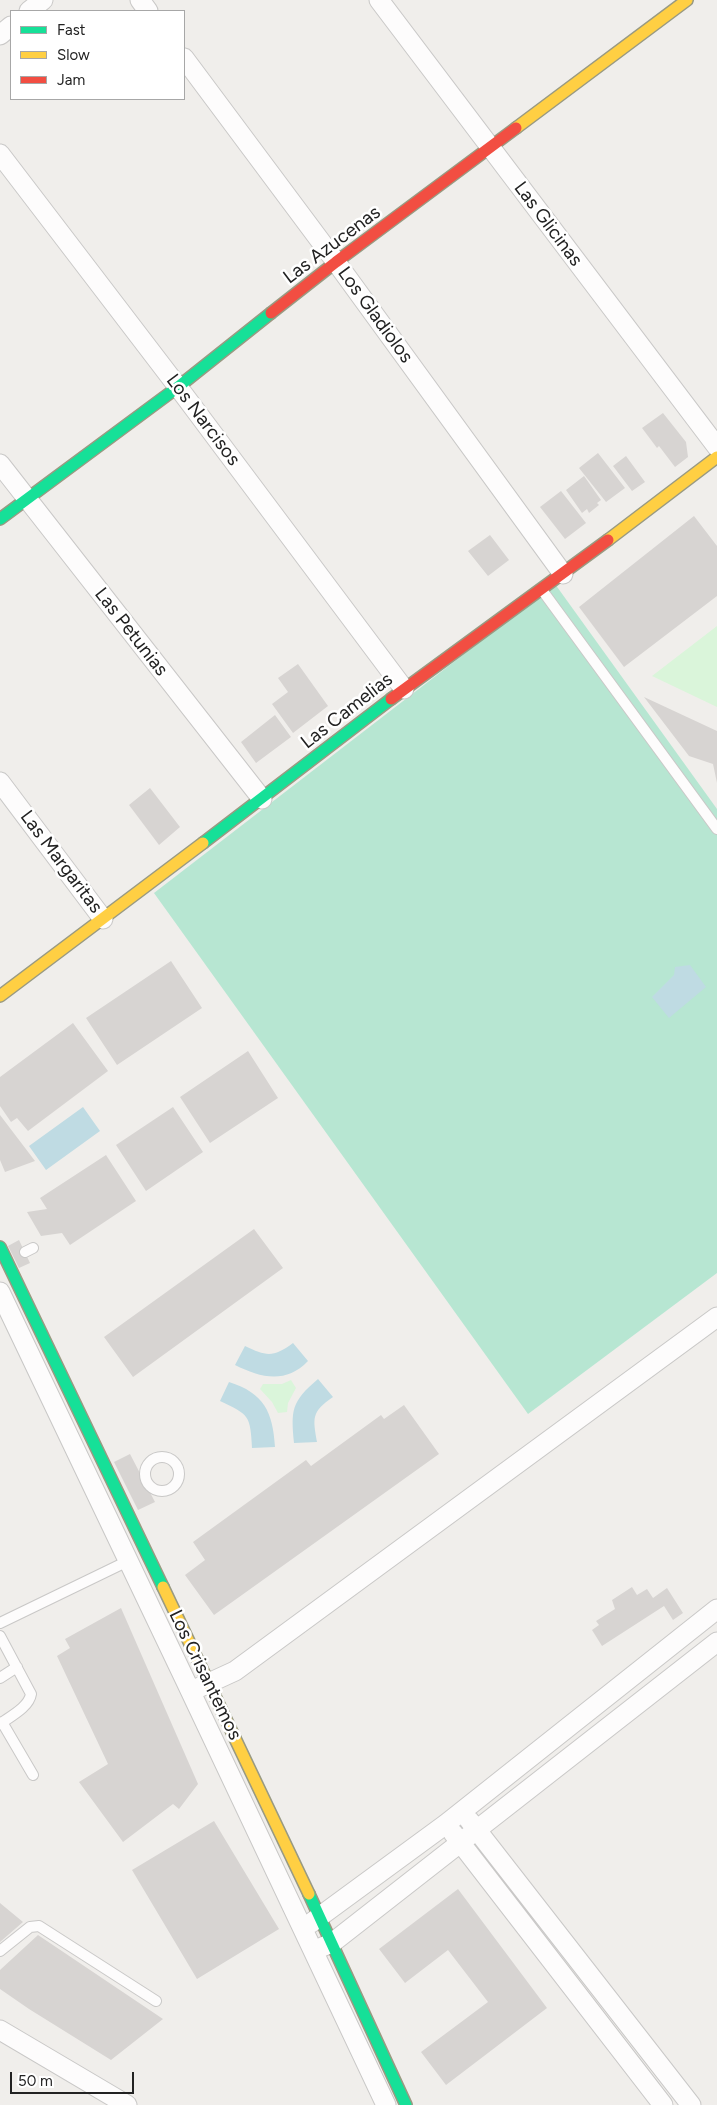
<!DOCTYPE html>
<html>
<head>
<meta charset="utf-8">
<style>
  body { margin:0 }
  #map { position:relative; width:717px; height:2105px; overflow:hidden; background:#f0eeeb; font-family:Figtree,sans-serif }
  canvas { display:block }
  .legend { position:absolute; left:10px; top:10px; width:175px; height:90px; box-sizing:border-box; background:#fff; border:1px solid #a7a7a7; margin:0; padding:6px 9px; list-style:none; font-size:15px; color:#222 }
  .legend li { display:flex; align-items:center; gap:10px; height:25px }
  .legend b { width:25px; border:1px solid #a7a7a7 }
  .scale { position:absolute; left:10px; top:2072px; width:124px; height:22px; box-sizing:border-box; border:2px solid #222; border-top:0; padding-left:6px; font-size:15px; line-height:18px; white-space:nowrap; color:#222; -webkit-text-stroke:4px #fff; paint-order:stroke }
</style>
</head>
<body>
<div id="map">
<canvas width="717" height="2105"></canvas>
<ul class="legend">
<li><b style="height:6px;background:#16e098"></b>Fast</li>
<li><b style="height:6px;background:#ffcf43"></b>Slow</li>
<li><b style="height:6px;background:#f24e42"></b>Jam</li>
</ul>
<div class="scale">50 m</div>
</div>
<script>
const c = document.querySelector('canvas').getContext('2d');
c.lineJoin = 'round';
function paint(path, color) { c.fillStyle = color; c.fill(path, 'evenodd'); }
function trace(path, color, width, dash) { c.strokeStyle = color; c.lineWidth = width; c.lineCap = dash ? 'butt' : 'round'; c.setLineDash(dash || []); c.stroke(path); }
function drawText(font, color, halo, rows, align = 'center') {
  c.font = font + ' Figtree,sans-serif'; c.lineWidth = 5; c.setLineDash([]); c.textBaseline = 'middle'; c.strokeStyle = halo; c.fillStyle = color; for (const [text, x, y, turn = 0] of rows) {
    c.save(); c.translate(x, y); c.rotate((+turn || 0) * Math.PI / 180); c.textAlign = isNaN(turn) ? turn : align; if (halo) c.strokeText(text, 0, 0); c.fillText(text, 0, 0); c.restore();
  }
}
const park = new Path2D(`
  M 717,626 L 717,707 L 652,676 Z
  M 291,1380 L 296,1388 L 288,1403 L 287,1412 L 278,1413 L 272,1402 L 260,1389 L 263,1384 L 282,1384 Z`);
const pitch = new Path2D(`
  M 555,584 L 717,809 L 717,1273 L 528,1414 L 154,893 Z`);
const water = new Path2D(`
  M 690,965 L 706,987 L 669,1018 L 652,997 L 674,975 L 675,967 Z
  M 83,1107 L 100,1131 L 46,1170 L 29,1146 Z
  M 293,1343 L 308,1361 C 286,1384 261,1378 235,1365 L 245,1346 C 266,1356 273,1358 293,1343 Z
  M 318,1379 L 333,1397 C 311,1412 313,1418 317,1442 L 294,1443 C 291,1410 291,1402 318,1379 Z
  M 229,1382 C 264,1393 273,1412 275,1447 L 252,1448 C 250,1416 250,1415 220,1401 Z`);
const building = new Path2D(`
  M 663,413 L 686,442 L 688,457 L 675,467 L 659,446 L 657,448 L 642,428 Z
  M 598,453 L 625,488 L 606,502 L 579,468 Z
  M 626,456 L 645,482 L 632,491 L 613,466 Z
  M 584,476 L 601,500 L 597,503 L 599,505 L 589,513 L 587,509 L 582,513 L 566,490 Z
  M 561,491 L 586,523 L 565,539 L 540,507 Z
  M 694,516 L 717,546 L 717,596 L 624,667 L 579,607 Z
  M 490,535 L 509,560 L 488,576 L 468,551 Z
  M 298,664 L 328,706 L 293,733 L 272,704 L 288,692 L 278,678 Z
  M 644,697 L 717,731 L 717,783 L 713,764 L 689,756 Z
  M 275,715 L 291,737 L 256,763 L 241,742 Z
  M 150,788 L 180,827 L 159,845 L 129,805 Z
  M 171,961 L 202,1008 L 117,1065 L 86,1018 Z
  M 73,1023 L 108,1071 L 28,1131 L 17,1118 L 11,1122 L 0,1106 L 0,1077 Z
  M 248,1051 L 278,1098 L 210,1143 L 180,1097 Z
  M 173,1107 L 203,1152 L 146,1191 L 116,1145 Z
  M 0,1115 L 35,1161 L 5,1172 L 0,1160 Z
  M 106,1155 L 136,1201 L 70,1245 L 62,1233 L 41,1236 L 27,1212 L 47,1209 L 40,1198 Z
  M 254,1229 L 283,1268 L 133,1377 L 104,1337 Z
  M 19,1240 L 30,1263 L 19,1268 L 8,1246 Z
  M 404,1405 L 439,1454 L 214,1615 L 185,1575 L 205,1560 L 193,1542 L 306,1460 L 311,1466 L 381,1415 L 384,1419 Z
  M 130,1454 L 155,1502 L 138,1510 L 114,1462 Z
  M 632,1587 L 637,1595 L 647,1589 L 653,1598 L 667,1588 L 683,1613 L 673,1620 L 664,1606 L 602,1646 L 592,1630 L 599,1625 L 596,1621 L 615,1609 L 612,1600 Z
  M 121,1608 L 198,1784 L 179,1809 L 173,1804 L 123,1842 L 79,1782 L 108,1764 L 57,1656 L 70,1648 L 65,1639 Z
  M 214,1821 L 279,1929 L 197,1979 L 132,1870 Z
  M 458,1889 L 547,2008 L 446,2085 L 421,2052 L 488,2002 L 448,1950 L 405,1983 L 379,1949 Z
  M 0,1903 L 23,1922 L 0,1942 Z
  M 38,1935 L 163,2019 L 111,2060 L 29,2009 L 0,1989 L 0,1970 Z`);
const lane = new Path2D(`
  M 542,590 L 717,829
  M 25,1252 L 33,1248
  M145 1474a17 17 0 1 1 34 0a17 17 0 1 1-34 0Z
  M 0,1623 L 128,1561
  M 0,1636 L 31,1694 C 29,1707 11,1716 0,1724
  M 0,1678 L 17,1667
  M 2,1722 L 33,1775
  M 0,1951 L 30,1927 L 39,1926 L 156,2001`);
const street = new Path2D(`
  M 140,0 L 148,11
  M 379,0 L 717,447
  M 29,11 L 43,0
  M 0,35 L 11,26
  M 184,58 L 336,262 L 563,574
  M 0,154 L 178,387 L 404,689
  M 0,464 L 262,799
  M 0,782 L 103,919
  M 0,1292 C 129,1563 259,1833 386,2105
  M 198,1688 L 235,1671 L 717,1317
  M 469,1820 L 691,2105
  M 453,1833 L 663,2105
  M 311,1923 L 446,1824 L 717,1609
  M 322,1947 L 332,1943 L 717,1642
  M 0,2030 L 127,2105`);
const fast = new Path2D(`
  M 0,519 L 178,387 L 271,313
  M 203,843 L 391,699
  M 0,1247 L 163,1587
  M 309,1894 L 406,2105`);
const slow = new Path2D(`
  M 516,128 L 687,0
  M 608,540 L 717,457
  M 0,996 L 203,843
  M 163,1587 L 309,1894`);
const jam = new Path2D(`
  M 271,313 L 336,262 L 516,128
  M 391,699 L 608,540`);
const streetNames = [
  ["Las Glicinas",548,224,53],
  ["Las Azucenas",332,245,-37],
  ["Los Gladiolos",375,315,54],
  ["Los Narcisos",203,420,53],
  ["Las Petunias",131,632,52],
  ["Las Camelias",347,711,-38],
  ["Las Margaritas",61,862,53],
  ["Los Crisantemos",205,1675,64]
];
paint(park, '#daf5da');
paint(pitch, '#b7e6d2');
paint(water, '#bfdbe3');
paint(building, '#d7d4d2');
trace(lane, '#c9c8c7', 12);
trace(street, '#c9c8c7', 21);
trace(fast, '#999a82', 14);
trace(slow, '#999a82', 14);
trace(jam, '#999a82', 14);
trace(lane, '#fdfcfc', 10);
trace(street, '#fdfcfc', 19);
trace(fast, '#16e098', 11);
trace(slow, '#ffcf43', 11);
trace(jam, '#f24e42', 11);
drawText('19px', '#222', '#fff', streetNames);
</script>
</body>
</html>
